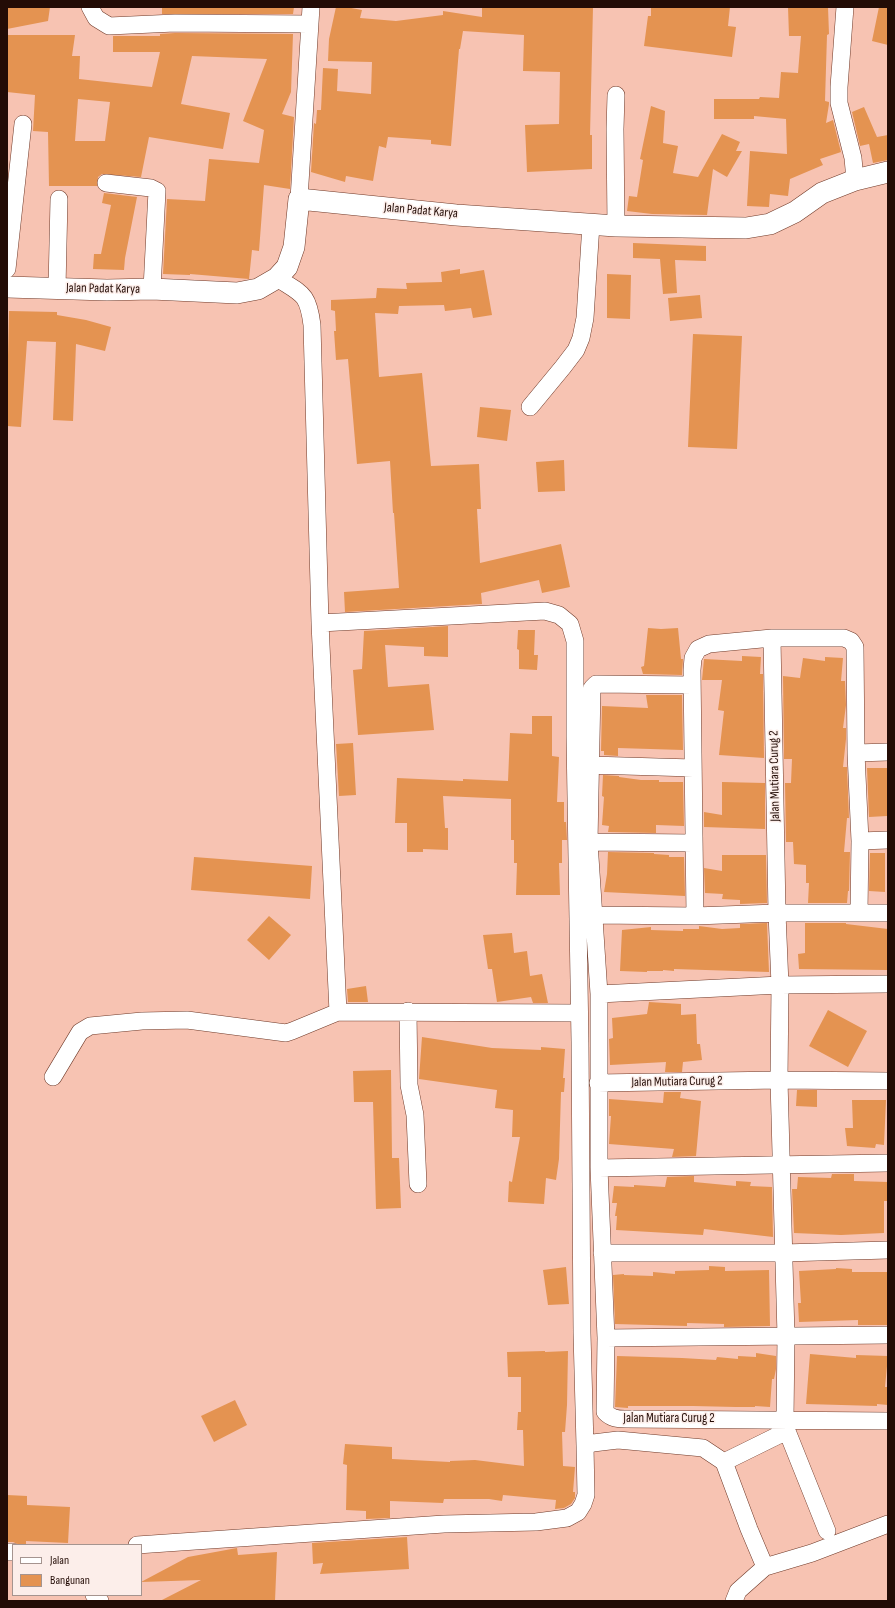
<!DOCTYPE html>
<html>
<head>
<meta charset="utf-8">
<style>
  body { margin:0 }
  #map { position:relative; width:895px; height:1608px; overflow:hidden; background:#f7c3b2; font-family:"Sofia Sans Condensed",sans-serif }
  canvas { display:block }
  .frame { position:absolute; inset:0; border:8px solid #230c06; pointer-events:none }
  .legend { position:absolute; left:12px; top:1544px; width:130px; height:52px; box-sizing:border-box; background:#fceeea; border:1px solid #a5948f; margin:0; padding:5px 7px; list-style:none; font-size:12px; color:#230c06 }
  .legend li { display:flex; align-items:center; gap:8px; height:20px }
  .legend b { width:20px; border:1px solid #a5948f }
</style>
</head>
<body>
<div id="map">
<canvas width="895" height="1608"></canvas>
<div class="frame"></div>
<ul class="legend">
<li><b style="height:5px;background:#fff"></b>Jalan</li>
<li><b style="height:11px;background:#e49351"></b>Bangunan</li>
</ul>
</div>
<script>
const c = document.querySelector('canvas').getContext('2d');
c.lineJoin = 'round';
function paint(path, color) { c.fillStyle = color; c.fill(path, 'evenodd'); }
function trace(path, color, width, dash) { c.strokeStyle = color; c.lineWidth = width; c.lineCap = dash ? 'butt' : 'round'; c.setLineDash(dash || []); c.stroke(path); }
function drawText(font, color, halo, rows, align = 'center') {
  c.font = font + ' "Sofia Sans Condensed",sans-serif'; c.lineWidth = 3; c.setLineDash([]); c.textBaseline = 'middle'; c.strokeStyle = halo; c.fillStyle = color; for (const [text, x, y, turn = 0] of rows) {
    c.save(); c.translate(x, y); c.rotate((+turn || 0) * Math.PI / 180); c.textAlign = isNaN(turn) ? turn : align; if (halo) c.strokeText(text, 0, 0); c.fillText(text, 0, 0); c.restore();
  }
}
const building = new Path2D(`
  M 7,7 L 50,7 L 48,21 L 7,29 Z
  M 162,7 L 294,7 L 293,14 L 162,14 Z
  M 336,7 L 346,7 L 362,10 L 360,18 L 396,21 L 443,15 L 443,11 L 482,17 L 482,7 L 593,7 L 590,135 L 592,135 L 592,169 L 527,172 L 525,125 L 559,124 L 560,72 L 523,71 L 524,35 L 463,31 L 460,49 L 459,49 L 451,146 L 431,144 L 431,140 L 388,137 L 386,148 L 379,146 L 373,181 L 346,176 L 345,182 L 311,172 L 314,123 L 316,124 L 317,110 L 321,110 L 323,68 L 338,69 L 337,91 L 371,94 L 372,62 L 328,61 L 329,39 Z
  M 651,7 L 730,7 L 728,26 L 736,27 L 732,57 L 644,46 L 648,16 L 651,16 Z
  M 788,7 L 828,7 L 829,34 L 827,35 L 825,101 L 829,102 L 829,104 L 826,123 L 833,120 L 841,152 L 820,159 L 823,165 L 790,179 L 788,196 L 770,194 L 769,207 L 747,206 L 750,151 L 787,154 L 786,119 L 754,116 L 754,119 L 714,119 L 714,99 L 759,99 L 760,97 L 779,98 L 781,72 L 798,73 L 801,36 L 789,36 Z
  M 879,7 L 888,7 L 888,45 L 872,41 Z
  M 175,33 L 293,34 L 291,92 L 282,114 L 294,117 L 290,189 L 264,185 L 259,251 L 252,250 L 249,279 L 190,274 L 190,275 L 163,274 L 167,199 L 205,201 L 209,159 L 259,163 L 264,130 L 243,121 L 267,59 L 192,56 L 181,104 L 230,113 L 223,149 L 149,137 L 141,177 L 102,174 L 98,177 L 97,186 L 49,186 L 48,132 L 33,131 L 35,95 L 7,92 L 7,35 L 75,35 L 72,56 L 80,56 L 79,79 L 152,87 L 160,52 L 113,52 L 113,36 L 160,36 L 160,34 ZM 78,99 L 110,102 L 105,141 L 75,141 Z
  M 651,106 L 665,111 L 663,143 L 678,146 L 673,173 L 698,177 L 722,134 L 740,142 L 736,151 L 742,151 L 727,177 L 713,169 L 707,215 L 652,214 L 627,211 L 629,196 L 637,197 L 643,160 L 640,159 Z
  M 864,107 L 877,137 L 888,135 L 888,160 L 873,163 L 869,144 L 860,146 L 852,112 Z
  M 104,193 L 137,197 L 125,258 L 124,270 L 93,269 L 94,254 L 101,254 L 111,205 L 102,203 Z
  M 633,243 L 706,246 L 706,261 L 675,260 L 677,293 L 663,294 L 660,259 L 633,258 Z
  M 460,269 L 460,274 L 484,270 L 492,315 L 473,318 L 471,308 L 445,311 L 444,305 L 399,306 L 398,314 L 375,313 L 379,377 L 422,373 L 431,466 L 479,464 L 481,509 L 477,509 L 480,563 L 561,544 L 570,587 L 542,593 L 539,580 L 481,593 L 482,604 L 345,612 L 344,592 L 399,588 L 394,513 L 393,513 L 390,461 L 357,464 L 348,359 L 336,360 L 334,331 L 336,331 L 335,311 L 331,310 L 331,300 L 376,298 L 377,288 L 407,289 L 406,283 L 442,282 L 441,272 Z
  M 607,274 L 631,275 L 630,319 L 607,318 Z
  M 700,295 L 702,318 L 670,321 L 668,298 Z
  M 9,311 L 57,312 L 57,315 L 86,320 L 111,327 L 105,351 L 76,344 L 73,421 L 53,420 L 56,342 L 27,341 L 21,427 L 7,426 L 7,356 L 8,356 Z
  M 693,334 L 742,336 L 737,449 L 688,447 Z
  M 480,407 L 511,410 L 507,441 L 477,437 Z
  M 564,460 L 565,491 L 538,492 L 536,462 Z
  M 448,626 L 448,657 L 424,656 L 424,647 L 385,645 L 388,687 L 429,684 L 434,730 L 358,735 L 353,670 L 362,669 L 364,631 Z
  M 648,628 L 661,629 L 678,628 L 681,659 L 683,659 L 682,675 L 643,674 L 641,667 L 644,666 Z
  M 518,630 L 535,630 L 534,655 L 538,655 L 537,670 L 519,669 L 519,650 L 517,649 Z
  M 742,656 L 761,657 L 760,674 L 763,674 L 764,758 L 719,755 L 724,711 L 718,710 L 722,680 L 702,680 L 704,659 L 742,661 Z
  M 825,657 L 843,658 L 841,681 L 845,681 L 846,705 L 843,728 L 846,728 L 846,739 L 843,767 L 847,767 L 849,818 L 847,818 L 844,852 L 850,852 L 849,891 L 848,891 L 847,903 L 808,903 L 809,883 L 806,883 L 806,865 L 794,864 L 793,842 L 786,842 L 785,783 L 791,783 L 792,759 L 784,759 L 783,676 L 800,678 L 803,658 L 825,661 Z
  M 646,695 L 682,695 L 683,750 L 618,748 L 618,756 L 604,755 L 604,751 L 601,751 L 602,706 L 648,708 Z
  M 532,716 L 552,716 L 552,756 L 559,757 L 557,802 L 564,802 L 564,822 L 566,822 L 567,840 L 562,840 L 562,863 L 559,863 L 560,895 L 516,895 L 517,863 L 514,863 L 514,840 L 511,840 L 511,799 L 443,796 L 445,828 L 448,828 L 448,850 L 423,849 L 423,852 L 407,852 L 407,823 L 395,823 L 397,778 L 463,781 L 463,779 L 508,781 L 510,733 L 532,734 Z
  M 353,743 L 356,795 L 339,796 L 336,744 Z
  M 867,768 L 888,768 L 887,816 L 869,817 Z
  M 603,775 L 619,776 L 619,777 L 641,780 L 659,780 L 659,782 L 683,782 L 684,826 L 656,825 L 656,833 L 608,832 L 609,826 L 602,825 L 604,797 L 602,796 Z
  M 722,782 L 765,783 L 765,829 L 704,827 L 704,812 L 722,815 Z
  M 608,852 L 654,853 L 654,854 L 669,855 L 669,857 L 684,857 L 685,896 L 604,892 L 607,874 Z
  M 870,853 L 885,853 L 885,892 L 869,891 Z
  M 722,855 L 766,855 L 767,903 L 740,904 L 740,900 L 722,899 L 723,894 L 705,893 L 704,868 L 722,871 Z
  M 194,857 L 312,866 L 310,899 L 191,890 Z
  M 269,916 L 291,935 L 269,960 L 247,940 Z
  M 767,923 L 769,972 L 674,969 L 674,971 L 663,970 L 663,971 L 647,971 L 647,972 L 620,971 L 622,930 L 651,927 L 651,930 L 683,931 L 683,929 L 699,929 L 699,926 L 722,929 L 740,928 L 740,924 Z
  M 805,923 L 846,923 L 846,924 L 888,929 L 887,970 L 799,969 L 798,954 L 805,953 Z
  M 512,933 L 514,953 L 527,951 L 530,976 L 542,974 L 548,1003 L 533,1003 L 531,997 L 497,1002 L 492,969 L 488,969 L 483,935 Z
  M 366,986 L 368,1002 L 348,1002 L 347,989 Z
  M 649,1002 L 681,1004 L 681,1015 L 696,1014 L 697,1044 L 700,1044 L 702,1060 L 683,1062 L 682,1072 L 665,1072 L 666,1062 L 610,1065 L 609,1039 L 613,1038 L 612,1018 L 647,1014 Z
  M 828,1010 L 867,1031 L 848,1067 L 809,1046 Z
  M 422,1037 L 492,1048 L 541,1050 L 541,1047 L 565,1049 L 563,1078 L 565,1078 L 564,1092 L 561,1092 L 559,1159 L 556,1180 L 546,1178 L 544,1204 L 508,1202 L 509,1181 L 512,1182 L 520,1137 L 512,1137 L 513,1110 L 495,1108 L 497,1090 L 419,1079 Z
  M 391,1070 L 392,1158 L 399,1158 L 401,1208 L 376,1209 L 373,1102 L 354,1102 L 353,1071 Z
  M 797,1090 L 817,1090 L 817,1107 L 796,1106 Z
  M 664,1092 L 681,1092 L 680,1098 L 701,1101 L 696,1156 L 672,1157 L 674,1149 L 609,1144 L 611,1116 L 609,1116 L 609,1099 L 663,1103 Z
  M 852,1100 L 886,1100 L 884,1145 L 876,1144 L 875,1148 L 847,1146 L 845,1128 L 853,1128 Z
  M 832,1174 L 854,1174 L 854,1181 L 888,1182 L 888,1201 L 884,1201 L 884,1233 L 841,1235 L 794,1233 L 792,1189 L 797,1189 L 798,1177 L 831,1178 Z
  M 694,1176 L 694,1182 L 736,1186 L 736,1181 L 751,1182 L 750,1186 L 772,1187 L 773,1237 L 704,1229 L 703,1235 L 616,1230 L 617,1216 L 615,1216 L 617,1203 L 612,1203 L 614,1186 L 634,1187 L 634,1185 L 665,1187 L 667,1177 Z
  M 709,1266 L 725,1267 L 725,1271 L 769,1270 L 770,1326 L 724,1327 L 724,1324 L 687,1323 L 687,1326 L 615,1324 L 613,1275 L 624,1274 L 624,1275 L 653,1276 L 653,1272 L 675,1274 L 675,1271 L 709,1270 Z
  M 566,1267 L 569,1304 L 548,1305 L 543,1270 Z
  M 836,1268 L 852,1269 L 852,1272 L 888,1272 L 888,1325 L 858,1325 L 858,1320 L 799,1322 L 798,1303 L 801,1303 L 799,1271 L 836,1269 Z
  M 545,1351 L 545,1352 L 568,1351 L 567,1405 L 565,1432 L 562,1432 L 563,1466 L 575,1467 L 573,1492 L 575,1492 L 575,1498 L 571,1504 L 564,1508 L 555,1509 L 556,1500 L 503,1495 L 502,1501 L 489,1499 L 444,1499 L 443,1503 L 390,1501 L 390,1518 L 366,1519 L 366,1511 L 346,1510 L 347,1465 L 343,1464 L 345,1444 L 392,1447 L 392,1459 L 450,1462 L 450,1461 L 475,1460 L 524,1466 L 523,1430 L 517,1430 L 518,1412 L 521,1412 L 521,1377 L 508,1377 L 507,1352 Z
  M 756,1353 L 776,1356 L 776,1369 L 774,1379 L 772,1379 L 770,1407 L 755,1406 L 755,1407 L 736,1407 L 693,1406 L 628,1406 L 628,1408 L 615,1407 L 617,1356 L 682,1358 L 716,1360 L 717,1357 L 738,1359 L 738,1356 L 756,1357 Z
  M 810,1354 L 856,1358 L 856,1355 L 888,1356 L 885,1387 L 888,1387 L 888,1405 L 877,1404 L 877,1406 L 806,1404 Z
  M 235,1400 L 247,1425 L 214,1442 L 201,1416 Z
  M 7,1495 L 27,1496 L 27,1505 L 70,1507 L 68,1543 L 26,1541 L 26,1545 L 20,1545 L 13,1542 L 7,1542 Z
  M 407,1537 L 409,1569 L 320,1574 L 323,1563 L 313,1564 L 312,1543 Z
  M 237,1548 L 238,1555 L 277,1552 L 275,1601 L 160,1601 L 201,1580 L 141,1582 L 188,1557 Z`);
const minor = new Path2D(`
  M 90,7 L 96,18 L 109,26 L 175,23 L 310,24
  M 845,7 L 839,87 L 839,103 L 853,158 L 855,180
  M 616,95 L 615,129 L 616,226
  M 106,183 L 151,188 L 157,191 L 152,289
  M 299,199 L 311,7
  M 7,269 L 23,124
  M 277,278 C 302,294 308,293 312,325 L 320,623 L 338,1012
  M 57,288 L 59,199
  M 530,407 L 563,367 L 576,350 L 581,338 L 585,318 L 591,224
  M 320,623 L 545,611 L 559,615 L 570,624 L 575,641 L 575,737 L 580,1042 L 582,1333 L 585,1446
  M 692,685 L 596,684 L 592,688 L 589,842 L 599,994 L 599,1168 L 606,1338 L 605,1412 C 611,1418 616,1419 625,1419 L 888,1421
  M 856,753 L 888,752
  M 590,765 L 693,768
  M 860,841 L 888,840
  M 589,842 L 694,843
  M 594,915 L 695,916 L 777,913 L 772,638
  M 695,916 L 692,670 L 693,658 L 698,649 L 709,644 L 772,638 L 844,638 L 851,641 L 855,647 L 856,753 L 860,841 L 859,913
  M 599,994 L 780,985 L 888,984
  M 408,1011 L 409,1085 L 415,1115 L 418,1184
  M 53,1077 L 80,1032 L 90,1026 L 142,1021 L 187,1020 L 286,1033 L 292,1031 L 338,1012 L 579,1013
  M 598,1083 L 779,1080 L 888,1081
  M 599,1168 L 888,1163
  M 602,1253 L 783,1253 L 888,1250
  M 606,1338 L 888,1335
  M 724,1462 L 787,1431
  M 827,1531 L 787,1431 L 785,1420 L 786,1336 L 779,1080 L 780,985 L 777,913 L 888,913
  M 137,1545 L 444,1524 L 536,1522 L 567,1518 L 578,1512 L 583,1504 L 586,1495 L 585,1446 L 593,1443 L 618,1440 L 703,1448 L 724,1462 L 749,1529 L 765,1567 L 738,1591 L 734,1601
  M 7,1552 L 13,1552
  M 765,1567 L 812,1553 L 888,1524
  M 94,1595 L 100,1601`);
const tertiary = new Path2D(`
  M 7,287 L 107,290 L 152,289 L 237,293 L 258,289 L 277,278 L 287,267 L 294,247 L 299,199 L 456,215 L 616,226 L 746,228 L 770,224 L 795,212 L 822,193 L 855,180 L 888,172`);
const streetNames = [
  ["Jalan Padat Karya",421,211,5],
  ["Jalan Padat Karya",103,289,1],
  ["Jalan Mutiara Curug 2",775,776,-91],
  ["Jalan Mutiara Curug 2",677,1082,-1],
  ["Jalan Mutiara Curug 2",669,1419]
];
paint(building, '#e49351');
trace(minor, '#6f3928', 18);
trace(tertiary, '#6f3928', 22);
trace(minor, '#fff', 17);
trace(tertiary, '#fff', 21);
drawText('13px', '#230c06', '#fceeea', streetNames);
</script>
</body>
</html>
